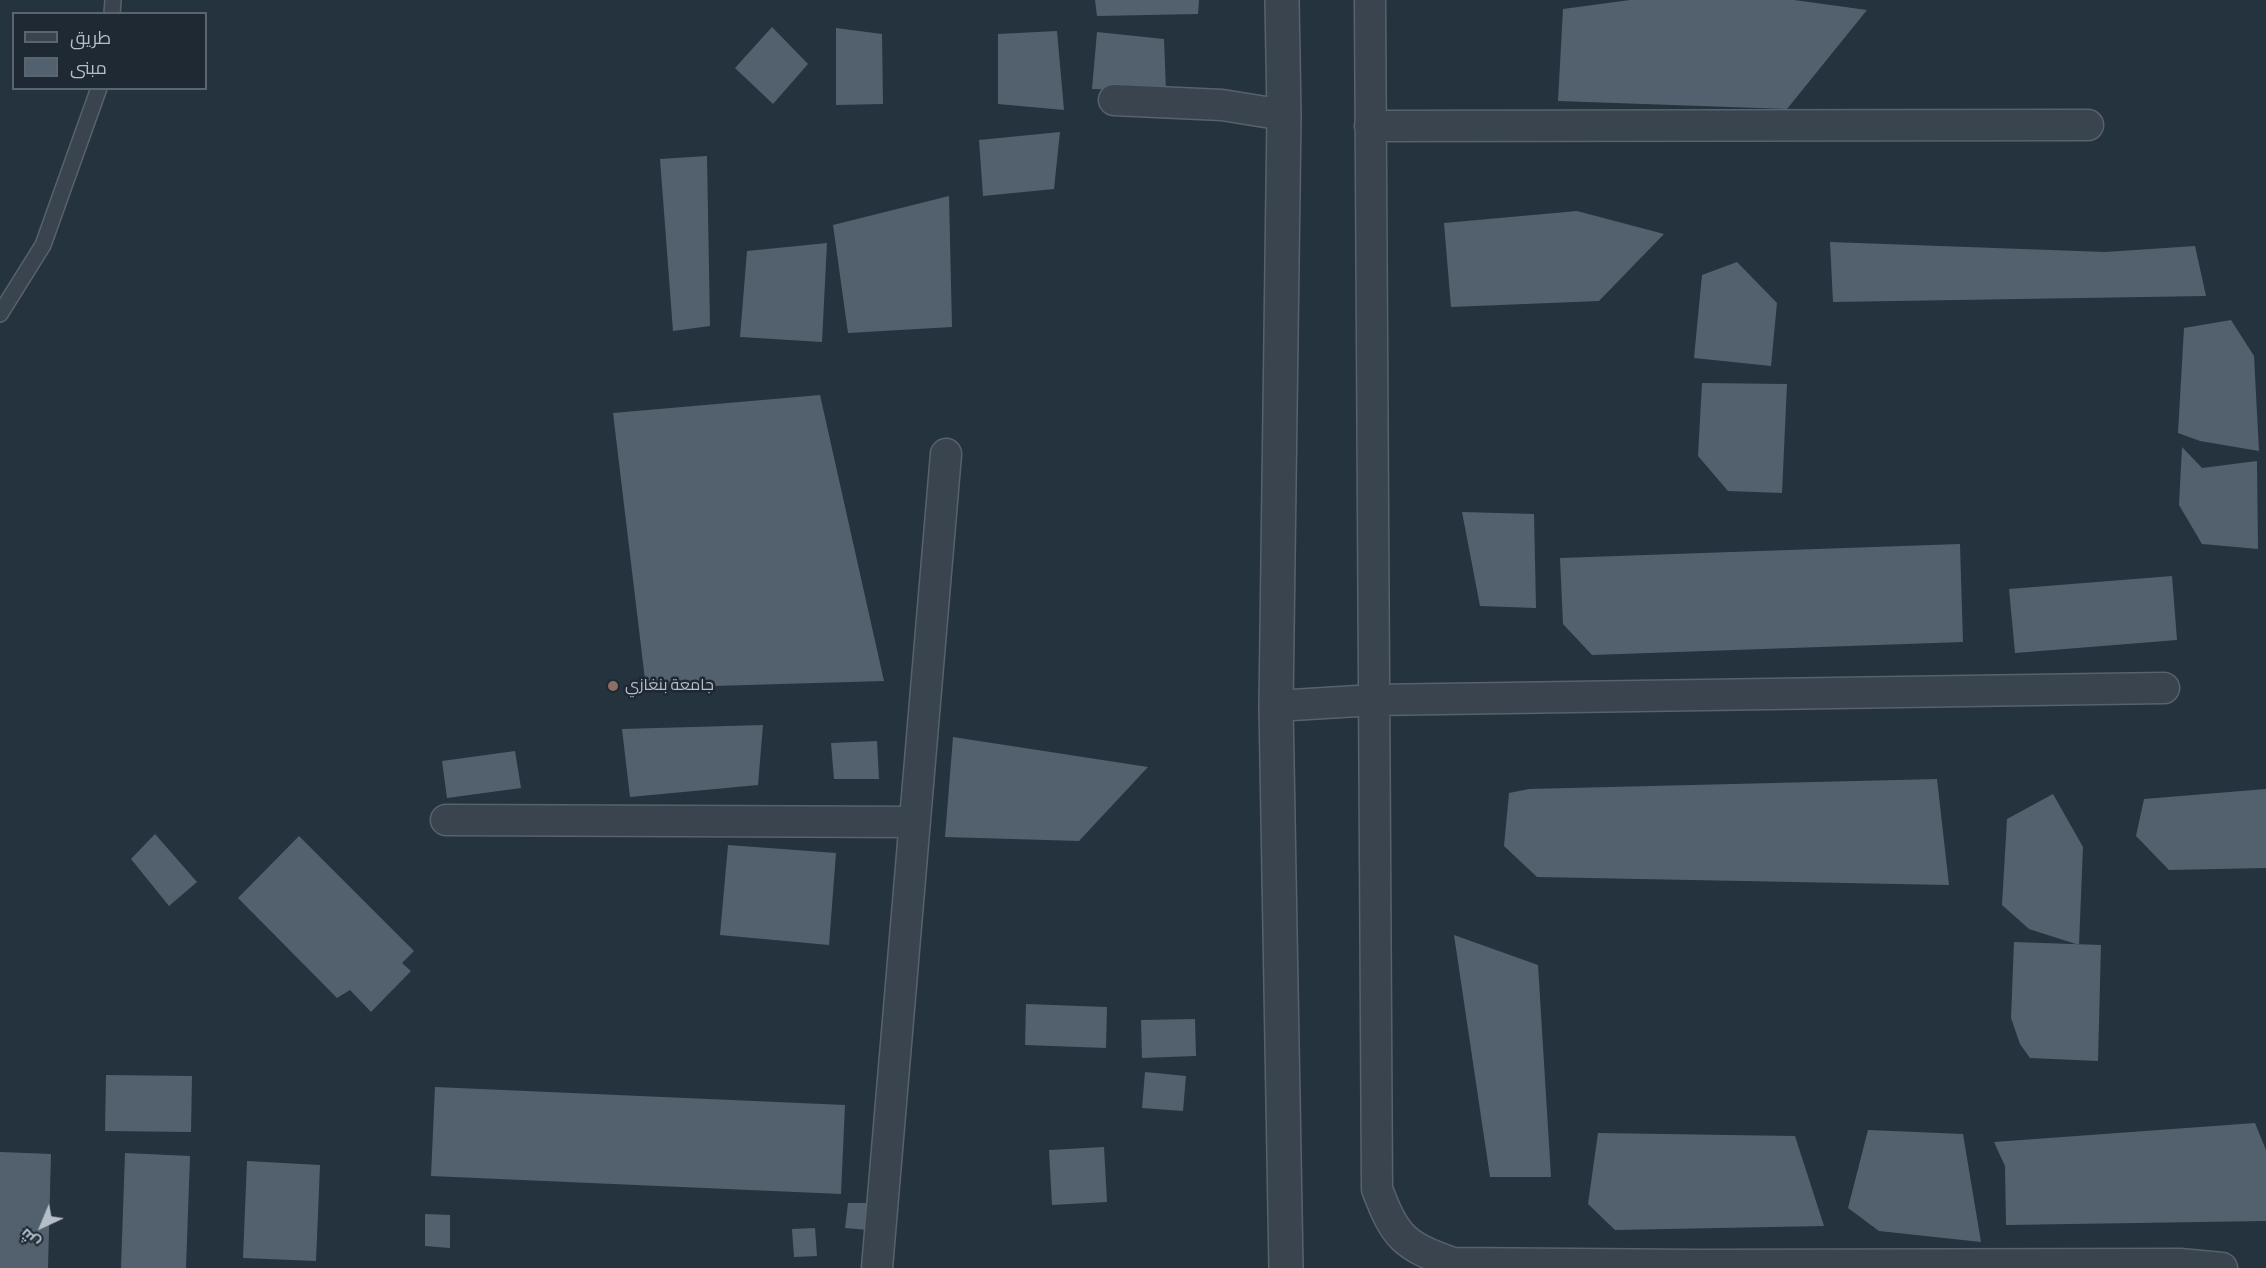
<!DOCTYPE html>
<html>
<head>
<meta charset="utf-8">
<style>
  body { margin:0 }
  #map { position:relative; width:2266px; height:1268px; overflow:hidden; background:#25333e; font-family:Manrope,Cairo,sans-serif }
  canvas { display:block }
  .legend { position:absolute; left:12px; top:12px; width:195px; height:78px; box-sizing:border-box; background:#1e2933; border:2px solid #5a656f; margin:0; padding:8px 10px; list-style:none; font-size:18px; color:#b5bfc9 }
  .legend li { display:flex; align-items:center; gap:12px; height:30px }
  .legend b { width:30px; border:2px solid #5a656f }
  .north { position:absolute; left:12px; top:1196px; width:60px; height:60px; -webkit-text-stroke:4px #1e2933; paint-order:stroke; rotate:224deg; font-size:16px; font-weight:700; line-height:24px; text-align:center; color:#b5bfc9 }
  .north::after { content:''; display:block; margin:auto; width:21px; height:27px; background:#b5bfc9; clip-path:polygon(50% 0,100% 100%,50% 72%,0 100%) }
</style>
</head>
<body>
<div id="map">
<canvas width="2266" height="1268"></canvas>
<ul class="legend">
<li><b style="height:8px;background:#39444e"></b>طريق</li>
<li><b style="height:16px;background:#53616e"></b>مبنى</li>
</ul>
<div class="north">ش</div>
</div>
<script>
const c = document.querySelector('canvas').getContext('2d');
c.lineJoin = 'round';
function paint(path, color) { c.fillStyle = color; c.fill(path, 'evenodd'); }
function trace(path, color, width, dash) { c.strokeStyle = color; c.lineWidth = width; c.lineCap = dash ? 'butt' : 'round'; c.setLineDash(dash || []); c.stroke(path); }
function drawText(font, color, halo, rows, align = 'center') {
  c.font = font + ' Manrope,Cairo,sans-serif'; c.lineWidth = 5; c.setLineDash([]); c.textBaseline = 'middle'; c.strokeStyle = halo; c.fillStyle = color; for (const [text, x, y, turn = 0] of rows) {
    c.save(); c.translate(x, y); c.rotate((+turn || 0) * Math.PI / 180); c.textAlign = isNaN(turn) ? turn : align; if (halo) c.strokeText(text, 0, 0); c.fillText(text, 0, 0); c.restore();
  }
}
const building = new Path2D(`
  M 1095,0 L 1199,0 L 1198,14 L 1097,16 Z
  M 1630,0 L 1794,0 L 1867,10 L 1787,109 L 1558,101 L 1563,9 Z
  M 772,27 L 808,64 L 773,104 L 735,68 Z
  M 836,28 L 882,34 L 883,104 L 836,105 Z
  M 1057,31 L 1064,110 L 998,104 L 998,34 Z
  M 1097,32 L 1164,39 L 1166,91 L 1092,89 Z
  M 1060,132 L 1054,189 L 983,196 L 979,140 Z
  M 707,156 L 710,326 L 673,331 L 660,159 Z
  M 949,196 L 952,327 L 848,333 L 833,225 Z
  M 1577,211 L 1664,234 L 1599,301 L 1451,307 L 1444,223 Z
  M 1830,242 L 2105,252 L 2195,246 L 2206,296 L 1833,302 Z
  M 827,243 L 822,342 L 740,337 L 747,251 Z
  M 1737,262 L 1777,303 L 1771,366 L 1694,358 L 1702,275 Z
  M 2231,320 L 2254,356 L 2259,451 L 2200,441 L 2178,433 L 2184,328 Z
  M 1702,383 L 1787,384 L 1782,493 L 1728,491 L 1698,456 Z
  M 820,395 L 884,681 L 646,688 L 613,413 Z
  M 2182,447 L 2202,468 L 2257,461 L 2258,549 L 2202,544 L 2179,505 Z
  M 1462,512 L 1534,514 L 1536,608 L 1480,606 Z
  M 1960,544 L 1963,642 L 1592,655 L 1563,624 L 1560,558 Z
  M 2172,576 L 2177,640 L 2015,653 L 2009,589 Z
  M 763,725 L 758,785 L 630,797 L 622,729 Z
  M 953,737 L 1148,767 L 1079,841 L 945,837 Z
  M 877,741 L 879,779 L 834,779 L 831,743 Z
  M 515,751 L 521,788 L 447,798 L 442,761 Z
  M 1937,779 L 1949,885 L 1537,877 L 1504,846 L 1509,793 L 1529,789 Z
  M 2266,789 L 2266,868 L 2169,870 L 2136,836 L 2144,799 Z
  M 2053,794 L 2083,847 L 2079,945 L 2029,929 L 2002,905 L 2007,819 Z
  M 155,834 L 197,882 L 169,906 L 131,859 Z
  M 299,836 L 414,951 L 402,963 L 411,971 L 371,1012 L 350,990 L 337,998 L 238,898 Z
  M 728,845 L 836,853 L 829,945 L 720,935 Z
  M 1454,935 L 1538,965 L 1551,1177 L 1490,1177 Z
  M 2014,942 L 2101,945 L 2098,1061 L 2030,1058 L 2020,1044 L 2011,1018 Z
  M 1026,1004 L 1107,1007 L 1106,1048 L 1025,1045 Z
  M 1195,1019 L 1196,1056 L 1142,1058 L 1141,1020 Z
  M 1145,1072 L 1186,1076 L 1183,1111 L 1142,1108 Z
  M 106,1075 L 192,1076 L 191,1132 L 105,1131 Z
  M 435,1087 L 845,1105 L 841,1194 L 431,1176 Z
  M 2255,1123 L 2266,1150 L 2266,1221 L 2006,1225 L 2005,1166 L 1994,1142 Z
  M 1868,1130 L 1963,1134 L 1981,1242 L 1879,1231 L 1848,1208 Z
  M 1598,1133 L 1795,1136 L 1824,1226 L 1615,1230 L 1588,1204 Z
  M 1104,1147 L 1107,1202 L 1052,1205 L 1049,1150 Z
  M 0,1152 L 51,1154 L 48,1268 L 0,1268 Z
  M 125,1153 L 190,1156 L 186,1268 L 121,1268 Z
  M 247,1161 L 320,1165 L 316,1261 L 243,1258 Z
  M 848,1203 L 870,1203 L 868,1230 L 845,1228 Z
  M 425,1214 L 450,1215 L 450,1248 L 425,1246 Z
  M 815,1228 L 817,1256 L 794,1257 L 792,1229 Z`);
const service = new Path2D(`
  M 112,14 L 113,0
  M 0,314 L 43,245 L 99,88`);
const minor = new Path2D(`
  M 1370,0 L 1377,1189 C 1395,1237 1404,1246 1453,1263 L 1696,1265 L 2180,1264 L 2222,1268
  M 1114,100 L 1222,105 L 1284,115
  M 1370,126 L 2088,125
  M 1276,706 L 1374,700 L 2164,688
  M 446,820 L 915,822
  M 877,1268 L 946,454`);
const tertiary = new Path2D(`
  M 1282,0 L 1284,115 L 1276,706 L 1286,1268`);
const markers = [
  [613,686,6,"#8d6e63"]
];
const poiNames = [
  ["جامعة بنغازي",625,686]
];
paint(building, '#53616e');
trace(service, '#57626c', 18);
trace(minor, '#57626c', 33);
trace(tertiary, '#57626c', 36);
trace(service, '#39444e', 15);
trace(minor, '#39444e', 30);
trace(tertiary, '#39444e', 33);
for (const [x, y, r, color] of markers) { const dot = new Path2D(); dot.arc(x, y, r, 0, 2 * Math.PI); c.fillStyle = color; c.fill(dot); trace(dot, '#1e2933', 2); }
drawText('16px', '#b5bfc9', '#1e2933', poiNames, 'left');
</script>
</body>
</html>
